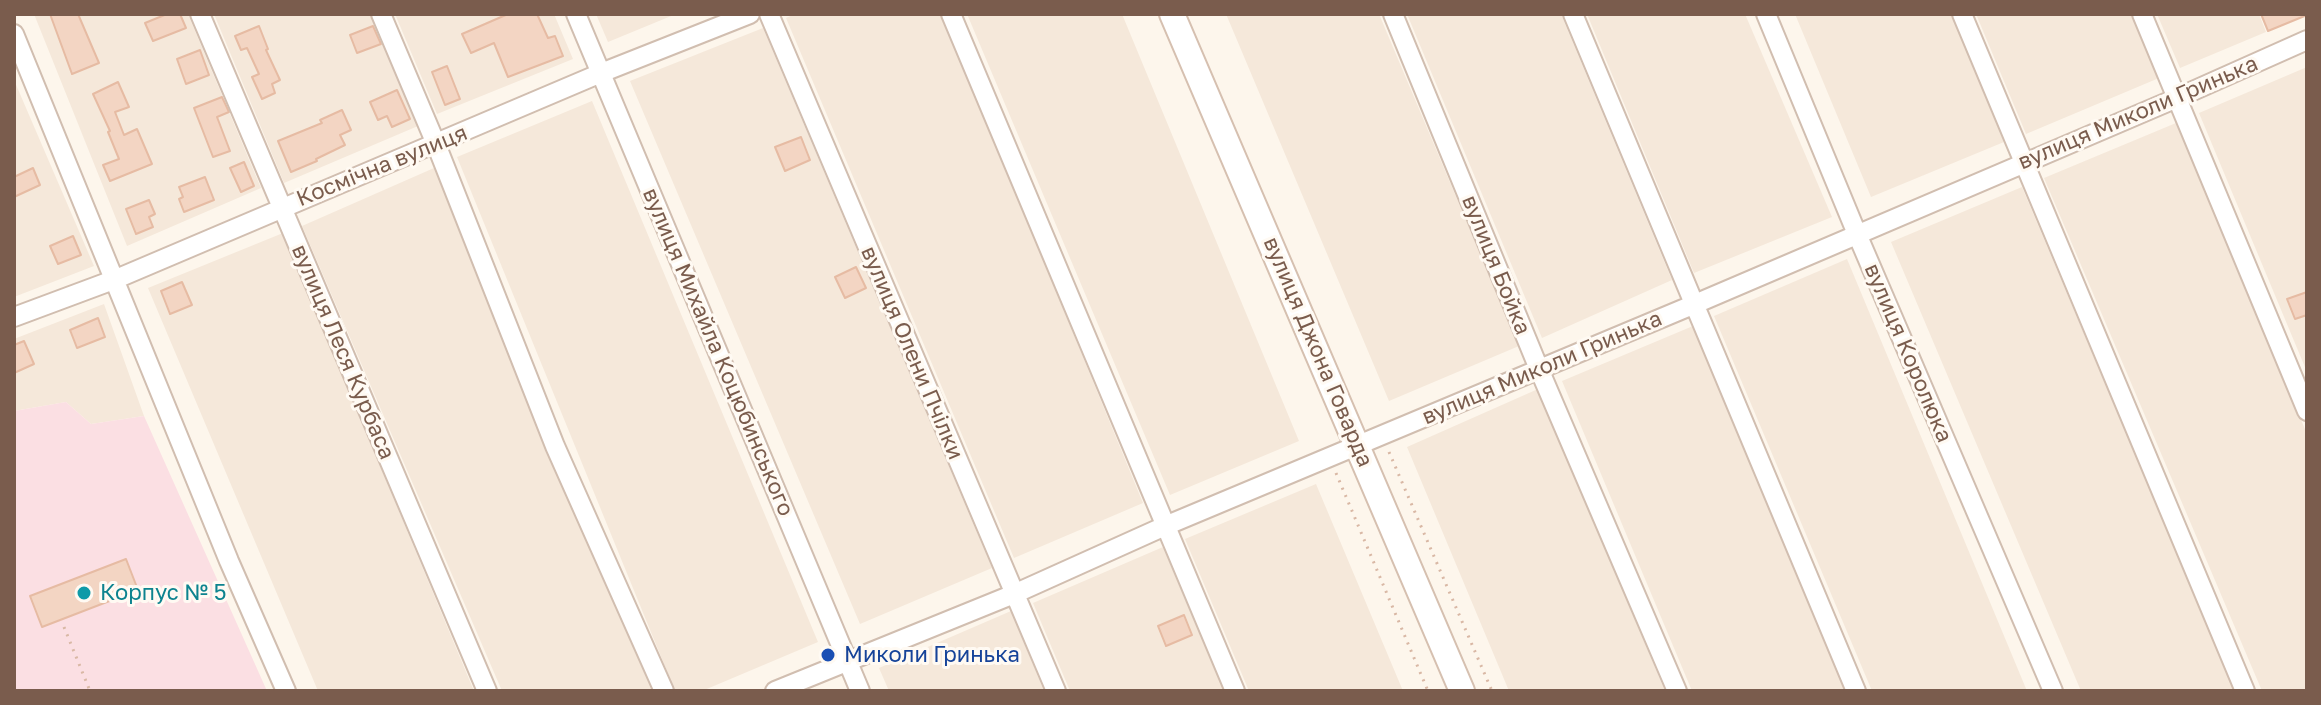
<!DOCTYPE html>
<html>
<head>
<meta charset="utf-8">
<style>
  body { margin:0 }
  #map { position:relative; width:2321px; height:705px; overflow:hidden; background:#fdf6ec; font-family:"Golos Text",sans-serif }
  canvas { display:block }
  .frame { position:absolute; inset:0; border:16px solid #7a5c4d; pointer-events:none }
</style>
</head>
<body>
<div id="map">
<canvas width="2321" height="705"></canvas>
<div class="frame"></div>
</div>
<script>
const c = document.querySelector('canvas').getContext('2d');
c.lineJoin = 'round';
function paint(path, color) { c.fillStyle = color; c.fill(path, 'evenodd'); }
function trace(path, color, width, dash) { c.strokeStyle = color; c.lineWidth = width; c.lineCap = dash ? 'butt' : 'round'; c.setLineDash(dash || []); c.stroke(path); }
function drawText(font, color, halo, rows, align = 'center') {
  c.font = font + ' "Golos Text",sans-serif'; c.lineWidth = 6; c.setLineDash([]); c.textBaseline = 'middle'; c.strokeStyle = halo; c.fillStyle = color; for (const [text, x, y, turn = 0] of rows) {
    c.save(); c.translate(x, y); c.rotate((+turn || 0) * Math.PI / 180); c.textAlign = isNaN(turn) ? turn : align; if (halo) c.strokeText(text, 0, 0); c.fillText(text, 0, 0); c.restore();
  }
}
const residential = new Path2D(`
  M 34,14 L 188,14 L 261,188 L 127,246 Z
  M 214,14 L 371,14 L 418,126 L 284,183 Z
  M 395,14 L 554,14 L 573,59 L 437,114 Z
  M 596,14 L 676,14 L 608,42 Z
  M 795,14 L 942,14 L 1143,503 L 1014,558 L 786,18 Z
  M 967,14 L 1122,14 L 1299,441 L 1170,495 Z
  M 1226,14 L 1379,14 L 1519,346 L 1389,401 Z
  M 1407,14 L 1561,14 L 1672,280 L 1542,338 Z
  M 1587,14 L 1745,14 L 1832,217 L 1694,273 Z
  M 1795,14 L 1951,14 L 2004,142 L 1871,197 Z
  M 1976,14 L 2132,14 L 2159,78 L 2026,134 Z
  M 2157,14 L 2259,14 L 2266,32 L 2180,68 Z
  M 763,28 L 992,568 L 860,624 L 630,81 Z
  M 2307,67 L 2307,372 L 2199,113 Z
  M 14,80 L 94,266 L 14,297 Z
  M 592,101 L 818,642 L 702,691 L 675,691 L 457,157 Z
  M 2176,123 L 2307,434 L 2307,691 L 2262,691 L 2044,178 Z
  M 434,168 L 655,691 L 502,691 L 302,226 Z
  M 2022,187 L 2235,691 L 2081,691 L 1891,242 Z
  M 283,233 L 474,691 L 318,691 L 148,288 Z
  M 1847,259 L 2027,691 L 1872,691 L 1714,316 Z
  M 104,304 L 144,416 L 91,424 L 66,402 L 14,411 L 14,339 Z
  M 1693,326 L 1847,691 L 1692,691 L 1562,381 Z
  M 1538,389 L 1665,691 L 1509,691 L 1407,447 Z
  M 1316,484 L 1403,691 L 1249,691 L 1185,539 Z
  M 1163,547 L 1224,691 L 1070,691 L 1033,603 Z
  M 1011,611 L 1044,691 L 889,691 L 879,668 Z`);
const medical = new Path2D(`
  M 66,402 L 91,424 L 144,416 L 267,691 L 14,691 L 14,411 Z`);
const building = new Path2D(`
  M 50,14 L 78,14 L 99,63 L 72,74 Z
  M 167,14 L 180,14 L 186,28 L 153,41 L 145,23 Z
  M 508,14 L 537,14 L 548,38 L 555,36 L 563,56 L 508,77 L 494,43 L 471,53 L 462,34 Z
  M 2261,14 L 2307,14 L 2307,15 L 2268,31 Z
  M 259,26 L 268,49 L 266,50 L 280,80 L 272,84 L 275,93 L 262,99 L 252,77 L 259,74 L 247,48 L 241,50 L 235,36 Z
  M 373,26 L 381,44 L 357,53 L 350,35 Z
  M 200,50 L 209,75 L 186,84 L 177,59 Z
  M 447,66 L 460,99 L 445,105 L 432,72 Z
  M 118,82 L 129,107 L 115,112 L 124,135 L 137,129 L 152,164 L 110,181 L 103,165 L 119,159 L 108,132 L 110,131 L 93,94 Z
  M 397,90 L 410,119 L 392,127 L 387,116 L 378,120 L 370,102 Z
  M 222,97 L 229,112 L 217,117 L 230,151 L 213,157 L 194,108 Z
  M 342,110 L 351,130 L 340,135 L 345,145 L 316,159 L 317,161 L 291,172 L 278,141 L 322,123 L 320,120 Z
  M 801,137 L 810,160 L 785,171 L 775,147 Z
  M 244,162 L 254,186 L 241,192 L 230,168 Z
  M 33,168 L 40,185 L 14,197 L 14,177 Z
  M 205,177 L 214,200 L 184,212 L 179,199 L 183,197 L 179,187 Z
  M 149,200 L 155,214 L 149,217 L 153,227 L 136,234 L 126,209 Z
  M 73,236 L 81,255 L 58,264 L 50,246 Z
  M 856,267 L 866,288 L 845,298 L 835,277 Z
  M 182,282 L 192,305 L 170,314 L 161,291 Z
  M 2307,292 L 2307,315 L 2295,319 L 2287,299 Z
  M 98,318 L 105,337 L 77,348 L 70,330 Z
  M 24,341 L 34,364 L 14,373 L 14,345 Z
  M 126,559 L 138,590 L 42,627 L 30,596 Z
  M 1184,615 L 1192,635 L 1166,646 L 1158,626 Z`);
const path = new Path2D(`
  M 1389,452 L 1492,691
  M 1336,473 L 1428,691
  M 64,627 L 90,691`);
const street = new Path2D(`
  M 200,14 L 487,691
  M 381,14 L 436,144 L 555,446 L 664,691
  M 576,14 L 860,691
  M 769,14 L 1056,691
  M 951,14 L 1235,691
  M 1393,14 L 1539,369 L 1677,691
  M 1573,14 L 1856,691
  M 1766,14 L 1857,234 L 2053,691
  M 1962,14 L 2245,691
  M 2142,14 L 2307,411
  M 14,34 L 229,561 L 286,691
  M 14,317 L 116,279 L 601,73 L 750,14
  M 775,691 L 1014,594 L 1165,526 L 1695,304 L 2177,98 L 2307,40`);
const secondary = new Path2D(`
  M 1172,14 L 1462,691`);
const markers = [
  [84,593,8,"#0f9aa8"],
  [828,655,8,"#1a4fb4"]
];
const streetNames = [
  ["вулиця Миколи Гринька",2138,113,-23],
  ["Космічна вулиця",382,166,-22],
  ["вулиця Бойка",1496,265,68],
  ["вулиця Леся Курбаса",343,352,67],
  ["вулиця Михайла Коцюбинського",718,352,67],
  ["вулиця Джона Говарда",1318,352,67],
  ["вулиця Олени Пчілки",912,353,67],
  ["вулиця Королюка",1908,353,67],
  ["вулиця Миколи Гринька",1542,368,-23]
];
const cultureNames = [
  ["Корпус № 5",100,593]
];
const transitNames = [
  ["Миколи Гринька",844,655]
];
paint(residential, '#f5e8da');
paint(medical, '#fbdfe3');
paint(building, '#f3d5c3');
trace(building, '#e6bba3', 2);
trace(street, '#d1beb0', 22);
trace(secondary, '#d6c0b0', 28);
trace(path, '#d9b8a5', 3, [2, 6]);
trace(street, '#fff', 18);
trace(secondary, '#fff', 24);
for (const [x, y, r, color] of markers) { const dot = new Path2D(); dot.arc(x, y, r, 0, 2 * Math.PI); c.fillStyle = color; c.fill(dot); trace(dot, '#fffaf3', 3); }
drawText('22px', '#7a5c4d', '#fffaf3', streetNames);
drawText('22px', '#0d838f', '#fffaf3', cultureNames, 'left');
drawText('22px', '#164399', '#fffaf3', transitNames, 'left');
</script>
</body>
</html>
